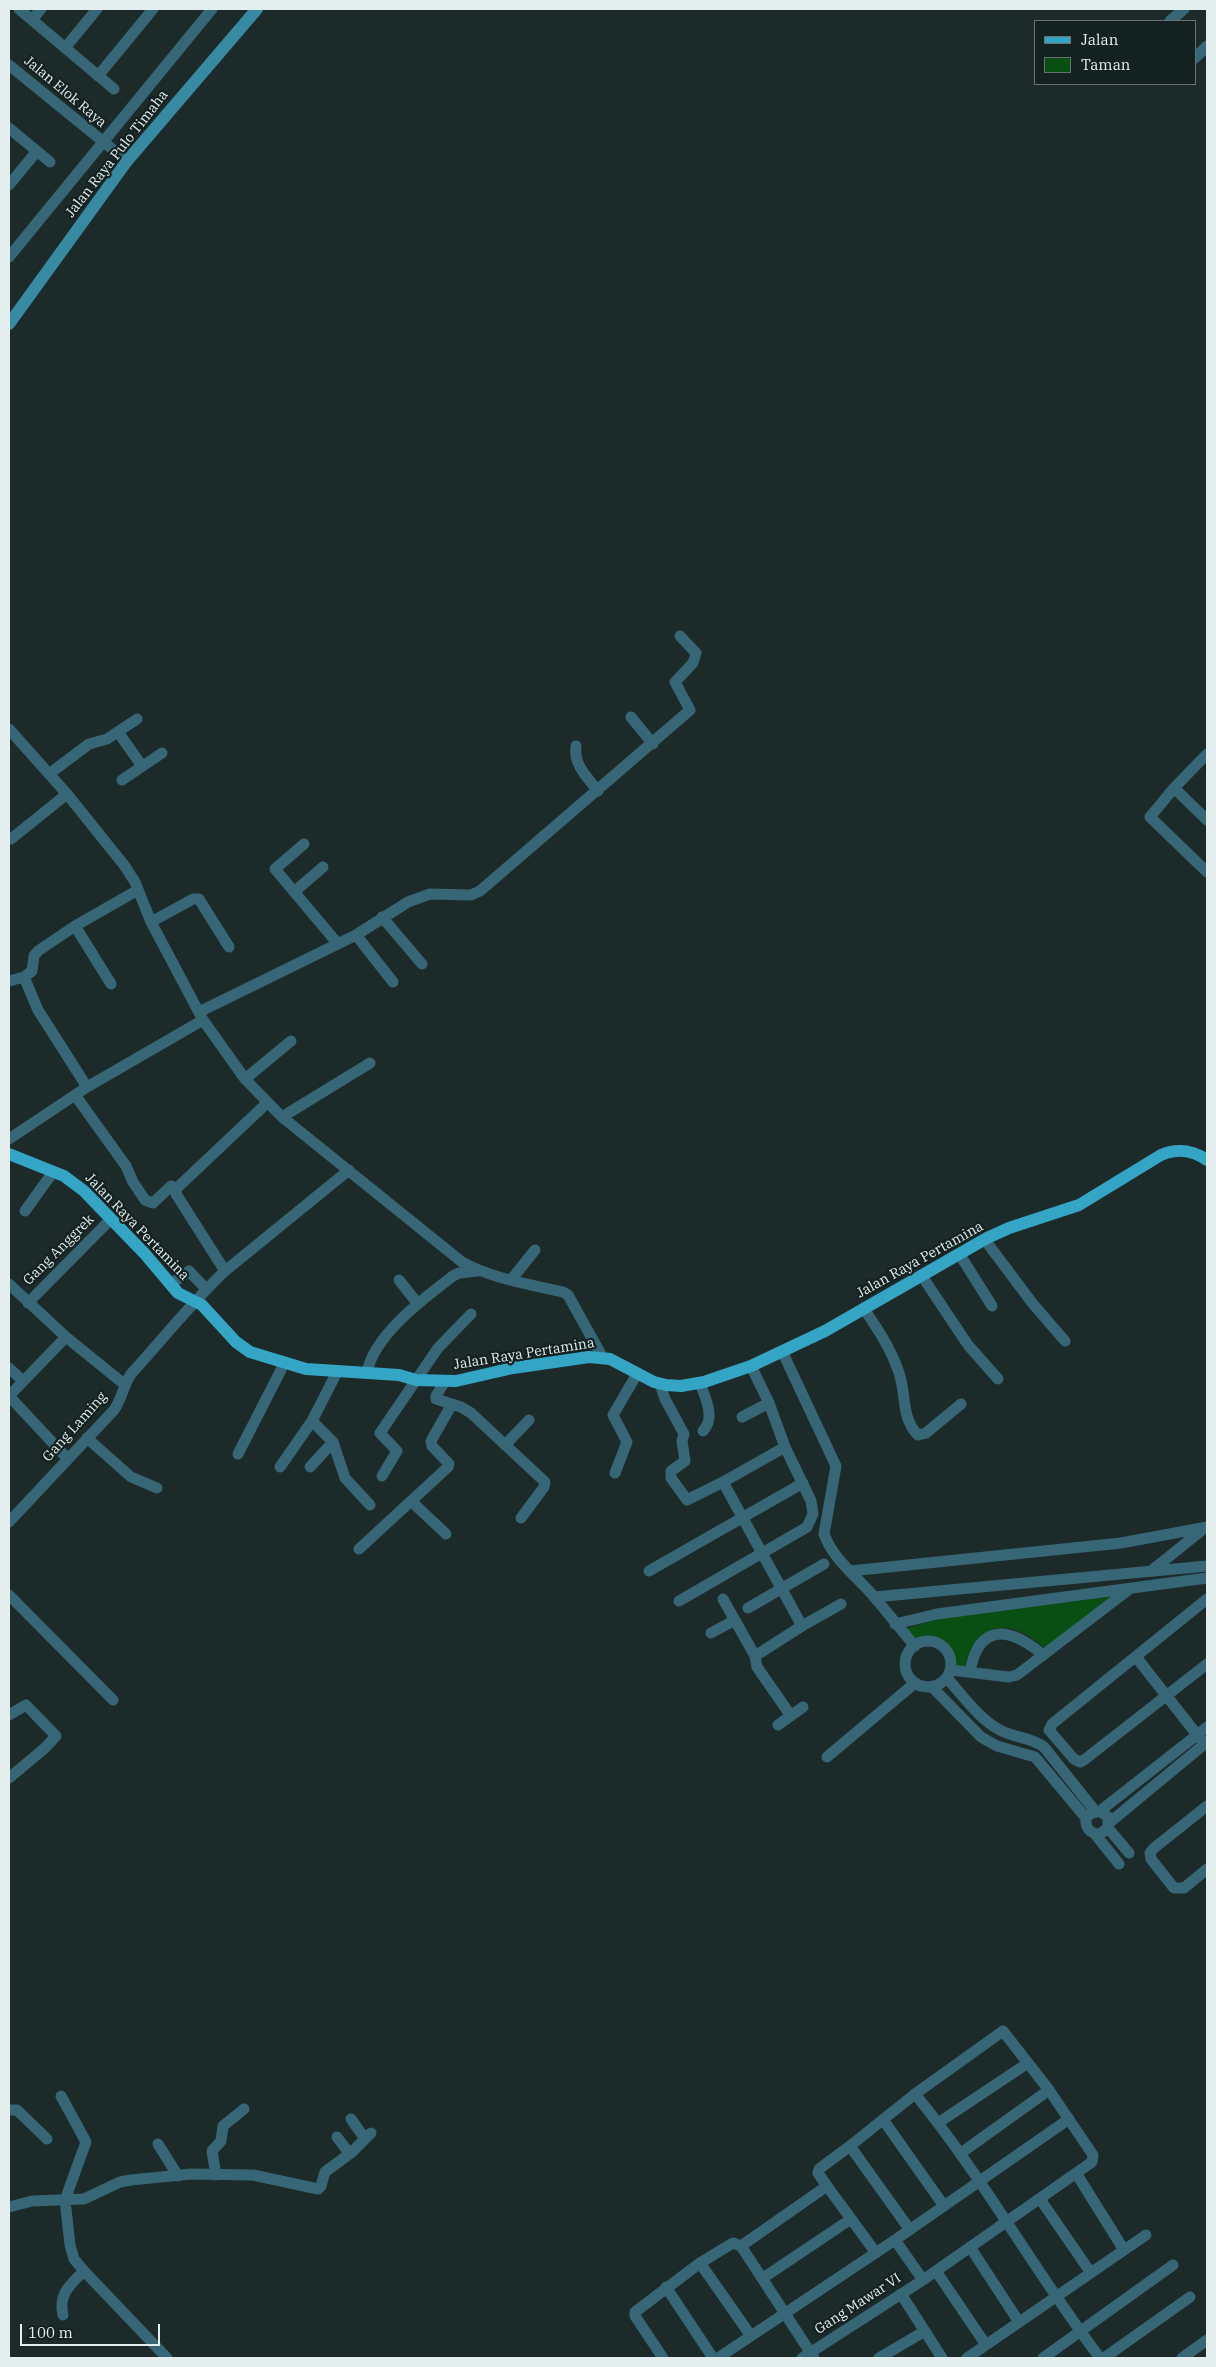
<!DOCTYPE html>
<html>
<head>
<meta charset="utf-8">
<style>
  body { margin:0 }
  #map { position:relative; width:1216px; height:2367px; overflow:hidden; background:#1d2a2a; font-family:"IBM Plex Serif",serif }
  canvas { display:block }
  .frame { position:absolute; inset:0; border:10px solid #e5eeee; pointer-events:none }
  .legend { position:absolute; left:1034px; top:20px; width:162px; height:65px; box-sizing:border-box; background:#132121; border:1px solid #677373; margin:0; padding:6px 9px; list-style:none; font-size:15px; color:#e5eeee }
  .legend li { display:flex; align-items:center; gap:10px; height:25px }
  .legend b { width:25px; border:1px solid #677373 }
  .scale { position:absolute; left:20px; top:2324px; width:140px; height:22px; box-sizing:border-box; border:2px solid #e5eeee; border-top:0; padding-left:6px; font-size:15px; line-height:18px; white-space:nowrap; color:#e5eeee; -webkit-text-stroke:4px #132121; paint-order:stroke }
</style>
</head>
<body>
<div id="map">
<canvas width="1216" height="2367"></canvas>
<div class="frame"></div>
<ul class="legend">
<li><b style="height:6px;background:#34a5c4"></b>Jalan</li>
<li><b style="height:14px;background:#094f14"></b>Taman</li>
</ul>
<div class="scale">100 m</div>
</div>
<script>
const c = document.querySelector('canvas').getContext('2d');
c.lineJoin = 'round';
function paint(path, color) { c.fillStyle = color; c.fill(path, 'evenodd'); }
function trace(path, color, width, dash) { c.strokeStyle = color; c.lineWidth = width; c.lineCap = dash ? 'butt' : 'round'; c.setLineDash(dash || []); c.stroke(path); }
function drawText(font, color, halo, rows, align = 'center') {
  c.font = font + ' "IBM Plex Serif",serif'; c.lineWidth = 4.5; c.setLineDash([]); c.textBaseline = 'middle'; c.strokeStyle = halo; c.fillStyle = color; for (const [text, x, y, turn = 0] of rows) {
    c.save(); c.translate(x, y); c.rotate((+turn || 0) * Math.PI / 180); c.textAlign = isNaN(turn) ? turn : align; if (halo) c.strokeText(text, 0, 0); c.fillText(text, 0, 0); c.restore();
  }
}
const green = new Path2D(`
  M 1115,1596 L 1045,1649 C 1012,1618 979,1619 965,1666 L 956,1666 C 952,1641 939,1632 915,1639 L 905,1629 L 937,1619 Z`);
const street = new Path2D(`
  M 19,9 L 114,89
  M 32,20 L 41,9
  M 1170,21 L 1184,9
  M 65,48 L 97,9
  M 1195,58 L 1207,46
  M 9,65 L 127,161
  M 98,76 L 153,9
  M 9,128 L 50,162
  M 9,185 L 37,151
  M 9,257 L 212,9
  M 631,717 L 653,744
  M 9,729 L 67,794 L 124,865 L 135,882 L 151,922 L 203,1020 L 245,1079 L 282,1117 L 462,1262 C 493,1279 529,1284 563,1292 L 568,1295 L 603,1358
  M 118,732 L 142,766
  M 576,746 C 573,764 587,777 598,791
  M 1207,754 L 1174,788 L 1150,817 L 1207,872
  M 49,774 L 89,744 L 107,739 L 137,719
  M 122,780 L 162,753
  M 1174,788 L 1207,820
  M 11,839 L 67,794
  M 304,844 L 275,869 L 338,944
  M 294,892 L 323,867
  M 382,917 L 422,964
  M 151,922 L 193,899 L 199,899 L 229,947
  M 75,926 L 111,984
  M 356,935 L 393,982
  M 24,977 L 38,1010 L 87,1087
  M 9,981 L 24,977 L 32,971 L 34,956 L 38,951 L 75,926 L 138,890
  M 199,1012 L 356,935 L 408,902 L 430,894 L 471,895 L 480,891 L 690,710 L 675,682 L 693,663 L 696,653 L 680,636
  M 245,1079 L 291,1041
  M 75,1095 L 126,1166 L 133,1182 L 145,1200 L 153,1203 L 171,1186 L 177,1188
  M 282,1117 L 370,1063
  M 9,1139 L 87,1087 L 203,1020
  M 25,1211 L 53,1172
  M 985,1240 L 1033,1304 L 1065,1341
  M 960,1255 L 992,1306
  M 225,1271 L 176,1194 L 177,1188 L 267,1103
  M 922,1276 L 968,1345 L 998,1379
  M 399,1280 L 418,1304
  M 511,1280 L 535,1250
  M 9,1284 L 66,1337 L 124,1384
  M 171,1284 L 189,1271 L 206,1289
  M 28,1303 L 111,1219
  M 864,1309 C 877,1328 890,1347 898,1370 C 907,1392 900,1417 918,1435 L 926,1433 L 961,1404
  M 782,1351 L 836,1466 L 824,1534 C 834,1561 857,1576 875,1598 C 888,1613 901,1630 915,1646
  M 9,1368 L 23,1381
  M 367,1373 C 373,1336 424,1298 453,1276 L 459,1273 L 478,1271
  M 445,1381 L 436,1396 L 436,1399 L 461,1407 L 471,1413 L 545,1482 L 544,1487 L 521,1518
  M 700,1383 C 705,1398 716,1417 703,1431
  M 660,1384 L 665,1399 L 684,1434 L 682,1441 L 685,1461 L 671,1471 L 671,1478 L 687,1500 L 723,1482 L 802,1626 L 755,1656 L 757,1667 L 791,1716
  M 9,1396 L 67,1458
  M 9,1396 L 66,1337
  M 742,1417 L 769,1403
  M 312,1421 L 333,1442 L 345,1478 L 370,1505
  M 87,1438 L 131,1477 L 157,1488
  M 505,1445 L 529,1420
  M 238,1454 L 284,1364
  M 280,1467 L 312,1421 L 337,1372
  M 310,1467 L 333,1442
  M 615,1473 L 627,1442 L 613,1415 L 637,1374
  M 382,1476 L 397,1451 L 380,1433 L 438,1348 L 471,1314
  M 723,1482 L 785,1447
  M 411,1501 L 446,1534
  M 9,1522 L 114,1410 C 122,1399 123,1386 131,1374 C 162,1340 192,1302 225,1271 L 349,1170
  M 359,1549 L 448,1467 L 449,1464 L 432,1446 L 431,1441 L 452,1404
  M 649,1571 L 803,1483
  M 850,1571 L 1121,1543 L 1207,1527
  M 1151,1571 L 1201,1531
  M 9,1595 L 113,1700
  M 874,1597 L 1207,1566
  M 723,1599 L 755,1656
  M 1207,1599 L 1052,1724 L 1049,1730 L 1074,1759 L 1080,1762 L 1084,1760 L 1207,1664
  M 679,1601 L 802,1530 L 807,1527 L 813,1514 L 811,1501 L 785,1447 L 769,1403 L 751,1366
  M 748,1608 L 824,1564
  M 895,1624 L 937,1614 L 1207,1578
  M 802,1626 L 841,1604
  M 711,1633 L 735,1620
  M905 1664a23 23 0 1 1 46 0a23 23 0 1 1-46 0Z
  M 1136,1657 L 1202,1741
  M 951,1670 L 1009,1677 L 1017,1675 L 1131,1588
  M 970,1672 C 979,1621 1011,1628 1043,1655
  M 947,1678 C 963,1696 981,1722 1004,1732 C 1018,1738 1032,1738 1044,1747 L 1095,1811
  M 932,1687 L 981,1737 L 997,1746 L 1035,1757 L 1086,1818 C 1085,1828 1090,1834 1100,1834 L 1108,1828 L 1108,1817 L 1100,1811 L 1090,1814 L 1086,1818
  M 9,1715 L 26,1705 L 56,1736 L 45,1748 L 9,1778
  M 778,1725 L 803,1707
  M 827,1757 L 915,1683
  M 1207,1806 L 1154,1848 L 1150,1853 L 1151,1859 L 1174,1888 L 1184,1888 L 1207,1869
  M 1100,1811 L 1207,1727
  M 1109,1823 L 1207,1742
  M 1108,1828 L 1129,1853
  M 1095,1834 L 1119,1864
  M 915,2094 C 983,2177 1035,2272 1100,2358
  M 61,2096 L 86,2142 L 65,2200 L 70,2245 L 74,2259 L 84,2271
  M 9,2110 L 17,2110 L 47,2139
  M 351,2119 L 365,2139
  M 884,2121 L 944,2206
  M 938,2123 L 1028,2063
  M 337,2137 L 349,2153
  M 158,2144 L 178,2176
  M 961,2153 L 1049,2090
  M 1076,2173 L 1124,2250
  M 216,2175 L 212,2151 L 221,2141 L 223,2126 L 244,2109
  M 827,2186 L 818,2173 L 819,2169 L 850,2146
  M 1040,2199 L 1091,2273
  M 9,2207 L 32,2201 L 84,2199 L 120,2182 L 131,2180 L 191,2174 L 253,2175 L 318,2189 L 321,2186 L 325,2172 L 352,2152 L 371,2133
  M 895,2240 L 923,2280 L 1092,2162 L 1093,2155 L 1049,2090 L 1003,2031 L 915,2094 L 850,2146 L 910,2230
  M 741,2246 L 827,2186 L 876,2253
  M 970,2247 L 1019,2322
  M 700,2263 L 751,2336
  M 936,2271 L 986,2345
  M 763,2278 L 851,2219
  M 666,2287 L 713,2358
  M 901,2294 L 942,2358
  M 63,2315 C 58,2294 70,2285 84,2271 L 167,2358
  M 663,2358 L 635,2316 L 635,2312 L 700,2263 L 733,2243 L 741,2246 L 814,2358
  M 718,2358 L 895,2240 L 1069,2119
  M 802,2358 L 923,2280
  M 879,2358 L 925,2331
  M 967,2358 L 1146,2235
  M 1043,2358 L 1173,2265
  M 1104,2358 L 1190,2297
  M 1182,2358 L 1207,2340`);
const secondary = new Path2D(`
  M 9,324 L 127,161 L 257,9`);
const primary = new Path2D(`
  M 9,1154 L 64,1176 L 84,1191 L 145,1254 L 178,1293 L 202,1305 L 236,1342 L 250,1352 L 306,1369 L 399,1375 L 416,1380 L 456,1381 L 513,1368 L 589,1357 L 610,1359 L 654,1382 L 666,1385 L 681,1386 L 704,1382 L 751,1366 L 825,1331 L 987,1238 L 1009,1228 L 1079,1205 L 1161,1155 C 1178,1148 1192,1150 1207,1160`);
const streetNames = [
  ["Jalan Elok Raya",65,92,40],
  ["Jalan Raya Pulo Timaha",117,154,-52],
  ["Jalan Raya Pertamina",137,1227,46],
  ["Gang Anggrek",59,1250,-45],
  ["Jalan Raya Pertamina",920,1260,-29],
  ["Jalan Raya Pertamina",524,1354,-9],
  ["Gang Laming",75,1427,-48],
  ["Gang Mawar VI",858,2304,-33]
];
paint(green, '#094f14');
trace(street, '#376776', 11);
trace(secondary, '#388aa2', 12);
trace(primary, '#34a5c4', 12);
drawText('14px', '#e5eeee', '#132121', streetNames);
</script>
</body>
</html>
